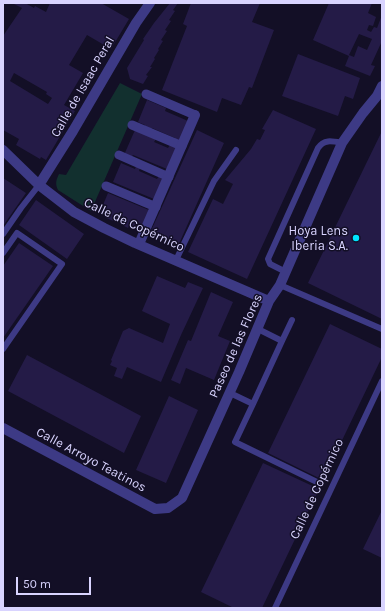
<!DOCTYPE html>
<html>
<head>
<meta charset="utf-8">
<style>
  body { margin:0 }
  #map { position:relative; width:385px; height:611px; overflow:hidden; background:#130f26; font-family:Karla,sans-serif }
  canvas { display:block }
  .frame { position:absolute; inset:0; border:4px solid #d9d4ff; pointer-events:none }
  .scale { position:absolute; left:16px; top:577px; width:75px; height:18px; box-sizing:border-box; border:2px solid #d9d4ff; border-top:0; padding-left:5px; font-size:12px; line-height:14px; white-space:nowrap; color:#d9d4ff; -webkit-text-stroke:3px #130f26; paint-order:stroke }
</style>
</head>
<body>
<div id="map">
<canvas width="385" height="611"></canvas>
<div class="frame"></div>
<div class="scale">50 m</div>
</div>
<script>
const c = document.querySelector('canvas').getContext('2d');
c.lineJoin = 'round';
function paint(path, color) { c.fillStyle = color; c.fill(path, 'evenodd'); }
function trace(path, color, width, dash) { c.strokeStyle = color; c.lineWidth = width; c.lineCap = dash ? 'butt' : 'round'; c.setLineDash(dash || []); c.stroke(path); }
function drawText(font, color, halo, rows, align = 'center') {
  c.font = font + ' Karla,sans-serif'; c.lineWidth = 3; c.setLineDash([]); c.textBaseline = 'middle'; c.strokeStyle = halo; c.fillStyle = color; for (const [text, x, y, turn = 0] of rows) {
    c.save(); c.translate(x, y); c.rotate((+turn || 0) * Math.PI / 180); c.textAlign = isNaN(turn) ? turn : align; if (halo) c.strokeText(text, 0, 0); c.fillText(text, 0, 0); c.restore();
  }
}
const green = new Path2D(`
  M 120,83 L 142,94 L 91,211 L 58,190 C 55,184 56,180 59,174 L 66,175 Z`);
const building = new Path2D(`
  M 12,3 L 25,3 L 34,8 L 35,6 L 46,12 L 50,3 L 101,3 L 129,19 L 111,49 L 87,35 L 69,65 L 83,73 L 64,105 L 75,111 L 46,160 L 41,157 L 40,159 L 16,145 L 19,139 L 3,130 L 3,36 L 22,8 ZM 14,73 L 47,92 L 46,94 L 52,98 L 48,104 L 10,81 Z
  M 170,3 L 178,3 L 173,10 L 175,11 L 169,20 L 171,21 L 165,30 L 167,31 L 161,40 L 163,41 L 158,49 L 159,50 L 154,58 L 155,59 L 150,67 L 152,67 L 146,75 L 148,76 L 143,84 L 130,79 L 127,68 L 144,40 L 143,39 L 154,23 Z
  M 191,3 L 260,3 L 252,22 L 274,30 L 252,88 L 249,87 L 241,105 L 222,98 L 217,112 L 162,90 L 187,26 L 183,24 Z
  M 329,3 L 372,3 L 368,13 L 376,17 L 373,26 L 369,25 L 367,30 L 371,32 L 374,27 L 377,28 L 382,15 L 382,41 L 371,65 L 375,66 L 370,76 L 345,66 L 349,56 L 313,40 ZM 359,34 L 372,39 L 367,50 L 358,46 L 354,57 L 349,55 Z
  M 298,54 L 360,78 L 353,99 L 345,96 L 338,116 L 282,96 Z
  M 147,100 L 166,108 L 165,111 L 188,121 L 179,142 L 174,140 L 175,138 L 152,128 L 151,130 L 144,127 L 145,125 L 138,122 Z
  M 273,110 L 316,129 L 247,279 L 188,252 L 213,199 L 223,204 L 233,184 L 225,180 L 251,149 L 257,139 L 260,140 L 265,130 L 262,129 Z
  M 135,130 L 156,139 L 154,142 L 168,148 L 170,145 L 176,147 L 167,169 L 133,155 L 131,158 L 124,155 Z
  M 197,130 L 224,143 L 178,246 L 150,233 Z
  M 382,131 L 382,319 L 308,283 Z
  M 121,163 L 135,169 L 136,166 L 140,168 L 139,171 L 157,179 L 159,176 L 163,178 L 154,199 L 113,182 Z
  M 3,178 L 26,193 L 3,226 Z
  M 108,193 L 149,210 L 140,233 L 137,232 L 138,228 L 130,225 L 128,228 L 124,226 L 125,223 L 117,219 L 116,222 L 106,218 L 107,215 L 100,212 Z
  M 36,200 L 84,234 L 67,259 L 19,225 Z
  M 19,243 L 53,266 L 3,338 L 3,266 Z
  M 157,276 L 185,288 L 188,282 L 203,288 L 181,335 L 161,382 L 127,367 L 122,379 L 114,376 L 117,368 L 110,365 L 112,361 L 111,360 L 123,331 L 129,328 L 163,343 L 170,324 L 142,311 Z
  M 211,292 L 233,302 L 218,336 L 230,341 L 214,380 L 186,368 L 180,384 L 171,380 L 188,340 L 191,341 Z
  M 330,324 L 382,349 L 382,357 L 323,480 L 268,453 Z
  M 27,355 L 141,416 L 124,453 L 8,391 Z
  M 169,396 L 198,410 L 166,483 L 136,470 Z
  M 263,463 L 319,489 L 262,608 L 234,608 L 201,592 Z
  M 382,510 L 382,558 L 363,549 Z`);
const service = new Path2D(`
  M 3,234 L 21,208 L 39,185
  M 3,253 L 17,233 L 62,264 L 3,349
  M 176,260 L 214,181 L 236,150
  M 286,272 L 270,264 L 268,259 L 318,148 C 324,139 332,141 342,143
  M 280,285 L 382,329
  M 282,341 L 292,320
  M 230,393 L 253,404 L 282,341 L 258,329
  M 253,404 L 235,442 L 321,484
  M 275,608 L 382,381`);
const pedestrian = new Path2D(`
  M 146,94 L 195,115
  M 132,125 L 182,146
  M 119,155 L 169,177
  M 106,186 L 156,207`);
const minor = new Path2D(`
  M 3,150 L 39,185 L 74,212 L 104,228 L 135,243 L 269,301
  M 39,185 L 73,131 L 136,23 L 150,3
  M 139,244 L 195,115
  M 3,428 L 155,509 L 168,508 L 182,498 L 239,372 L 269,301 L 280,285 L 342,143 L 363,113 L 377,96 L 382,86`);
const markers = [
  [356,238,4,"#00e5ff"]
];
const streetNames = [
  ["Calle de Isaac Peral",83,87,-60],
  ["Calle de Copérnico",134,225,25],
  ["Paseo de las Flores",236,346,-66],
  ["Calle Arroyo Teatinos",91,460,28],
  ["Calle de Copérnico",317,489,-65]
];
const poiNames = [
  ["Hoya Lens",348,231],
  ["Iberia S.A.",348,246]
];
paint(green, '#12302f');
paint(building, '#241b47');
trace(service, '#3d3a85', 6);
trace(pedestrian, '#3d3a85', 9);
trace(minor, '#3d3a85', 10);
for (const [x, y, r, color] of markers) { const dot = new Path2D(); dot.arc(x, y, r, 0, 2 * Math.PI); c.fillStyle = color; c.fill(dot); trace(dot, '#130f26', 1.5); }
drawText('13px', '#d9d4ff', '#130f26', streetNames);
drawText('13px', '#d9d4ff', '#130f26', poiNames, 'right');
</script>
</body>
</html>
